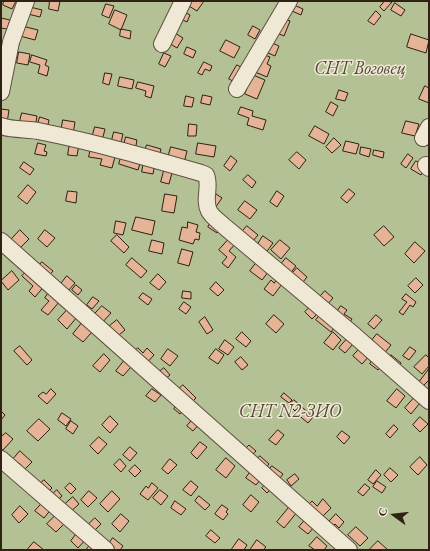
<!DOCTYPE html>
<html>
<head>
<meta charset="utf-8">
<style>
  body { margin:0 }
  #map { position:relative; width:430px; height:551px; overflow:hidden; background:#e6dbbf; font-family:"EB Garamond",serif }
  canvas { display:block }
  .frame { position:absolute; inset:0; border:2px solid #302115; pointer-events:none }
  .north { position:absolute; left:374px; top:495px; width:40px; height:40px; -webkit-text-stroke:3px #efe8d5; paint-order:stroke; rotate:285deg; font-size:11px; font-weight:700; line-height:16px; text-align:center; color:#302115 }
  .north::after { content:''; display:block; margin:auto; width:14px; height:18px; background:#302115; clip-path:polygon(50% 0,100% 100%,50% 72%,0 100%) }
</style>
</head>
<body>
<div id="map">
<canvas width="430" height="551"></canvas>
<div class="frame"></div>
<div class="north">С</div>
</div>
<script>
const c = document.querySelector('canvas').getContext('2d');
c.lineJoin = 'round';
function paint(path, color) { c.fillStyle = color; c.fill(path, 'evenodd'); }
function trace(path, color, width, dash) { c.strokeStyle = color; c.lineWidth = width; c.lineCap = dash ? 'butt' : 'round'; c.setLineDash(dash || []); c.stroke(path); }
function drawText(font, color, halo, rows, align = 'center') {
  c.font = font + ' "EB Garamond",serif'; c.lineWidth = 3; c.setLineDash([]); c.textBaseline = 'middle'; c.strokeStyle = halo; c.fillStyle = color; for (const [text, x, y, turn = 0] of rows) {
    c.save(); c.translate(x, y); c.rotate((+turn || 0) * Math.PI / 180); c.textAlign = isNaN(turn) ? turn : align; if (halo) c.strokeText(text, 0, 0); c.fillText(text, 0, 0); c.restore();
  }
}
const green = new Path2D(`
  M 1,1 L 429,1 L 429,550 L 1,550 Z`);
const building = new Path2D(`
  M 4,1 L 16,1 L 12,9 L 3,5 Z
  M 50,1 L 60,1 L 58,11 L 49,9 Z
  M 192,1 L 204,1 L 197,11 L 189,6 Z
  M 385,1 L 392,2 L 384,11 L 380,7 Z
  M 395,3 L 405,10 L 401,16 L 391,10 Z
  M 106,4 L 114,6 L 109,18 L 102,15 Z
  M 294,5 L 303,9 L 301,15 L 292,11 Z
  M 30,7 L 42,10 L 40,17 L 28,14 Z
  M 115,10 L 127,15 L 121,30 L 109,24 Z
  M 182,11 L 190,15 L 187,22 L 179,18 Z
  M 376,11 L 381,16 L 374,25 L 368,21 Z
  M 1,18 L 10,20 L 7,29 L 1,28 Z
  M 283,18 L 290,21 L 284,36 L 277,33 Z
  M 22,26 L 38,30 L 35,40 L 20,36 Z
  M 253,26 L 260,30 L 255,39 L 248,35 Z
  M 121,29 L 131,31 L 130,39 L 120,36 Z
  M 175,33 L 183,38 L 177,48 L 169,43 Z
  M 411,34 L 429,40 L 426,53 L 407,47 Z
  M 226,40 L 240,47 L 234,58 L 220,51 Z
  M 270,42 L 279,46 L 275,56 L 266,52 Z
  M 187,47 L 196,51 L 193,58 L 184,54 Z
  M 19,52 L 30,54 L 28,65 L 17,63 Z
  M 164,53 L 171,56 L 165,67 L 159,64 Z
  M 262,54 L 270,57 L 267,64 L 271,66 L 267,77 L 255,72 Z
  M 32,55 L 47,60 L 45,65 L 49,67 L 47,76 L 38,73 L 40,65 L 30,62 Z
  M 204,62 L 212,66 L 210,71 L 205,69 L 202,75 L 198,73 Z
  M 237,65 L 246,70 L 238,84 L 229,79 Z
  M 105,73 L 112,74 L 109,85 L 103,83 Z
  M 253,75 L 265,80 L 257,99 L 245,94 Z
  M 120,77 L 134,80 L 132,89 L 118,86 Z
  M 138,82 L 154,86 L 151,98 L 145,96 L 146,91 L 136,88 Z
  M 425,86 L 429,88 L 429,103 L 419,99 Z
  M 339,90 L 348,93 L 345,101 L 336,99 Z
  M 203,95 L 212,97 L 210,105 L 201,103 Z
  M 186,96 L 194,98 L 192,107 L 184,106 Z
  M 331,102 L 338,106 L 333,116 L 326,112 Z
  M 241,107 L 253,111 L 252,116 L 266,120 L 263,130 L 247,125 L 249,118 L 238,114 Z
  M 1,109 L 9,110 L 7,123 L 1,122 Z
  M 22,113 L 37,116 L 35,128 L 19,125 Z
  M 40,117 L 49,120 L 47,129 L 37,127 Z
  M 63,120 L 75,122 L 73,134 L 61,132 Z
  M 406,121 L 419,124 L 415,136 L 402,133 Z
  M 189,124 L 197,125 L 196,136 L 188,136 Z
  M 315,126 L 329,134 L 324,144 L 309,136 Z
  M 95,127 L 105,129 L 102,141 L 92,138 Z
  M 114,132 L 123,134 L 120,146 L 111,144 Z
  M 126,137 L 137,140 L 135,151 L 123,148 Z
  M 334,138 L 341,145 L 332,153 L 326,147 Z
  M 346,141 L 359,144 L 356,154 L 343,151 Z
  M 70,142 L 79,144 L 77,156 L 68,155 Z
  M 38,143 L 46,145 L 44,151 L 47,152 L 46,156 L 35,154 Z
  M 198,143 L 216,146 L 214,157 L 196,154 Z
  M 147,145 L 161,149 L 159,157 L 144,153 Z
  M 91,147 L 116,153 L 112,168 L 100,165 L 102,159 L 89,157 Z
  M 171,147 L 187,151 L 184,163 L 168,158 Z
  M 361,147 L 371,149 L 369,157 L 360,154 Z
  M 374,150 L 384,152 L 383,158 L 373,155 Z
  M 297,152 L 306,160 L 299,169 L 289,160 Z
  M 122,154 L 141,160 L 138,170 L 119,164 Z
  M 408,154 L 413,158 L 406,168 L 401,164 Z
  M 231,156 L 237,161 L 230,171 L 224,166 Z
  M 144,161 L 155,163 L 153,174 L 142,172 Z
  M 416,161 L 426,166 L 421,175 L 411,169 Z
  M 24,162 L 34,169 L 30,175 L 20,168 Z
  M 165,167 L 173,169 L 169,184 L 161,182 Z
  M 248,175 L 256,182 L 252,188 L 243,180 Z
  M 28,185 L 36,192 L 27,204 L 18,197 Z
  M 349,189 L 355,194 L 347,203 L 341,198 Z
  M 68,191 L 77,192 L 76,203 L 66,201 Z
  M 277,191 L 284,196 L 277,207 L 270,202 Z
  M 165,194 L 177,196 L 174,213 L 162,211 Z
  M 216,194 L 222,198 L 215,208 L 209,204 Z
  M 245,201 L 257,210 L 250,219 L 238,210 Z
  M 136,217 L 155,221 L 152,235 L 132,230 Z
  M 116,221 L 126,223 L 123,235 L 114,233 Z
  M 212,221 L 221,226 L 217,233 L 208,227 Z
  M 188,222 L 198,225 L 196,232 L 200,233 L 199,240 L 195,239 L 193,244 L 179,240 L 182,227 L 187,228 Z
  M 247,226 L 258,235 L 252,242 L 241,233 Z
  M 384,226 L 394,237 L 384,246 L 374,235 Z
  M 20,230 L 29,239 L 17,251 L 8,243 Z
  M 45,230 L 55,238 L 47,247 L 38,239 Z
  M 117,235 L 129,247 L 124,253 L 111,241 Z
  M 263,236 L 273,243 L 265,254 L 256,247 Z
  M 229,239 L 235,244 L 229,251 L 236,257 L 228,268 L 222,263 L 227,257 L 219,250 Z
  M 152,240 L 164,243 L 162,254 L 149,251 Z
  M 280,240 L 290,248 L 281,259 L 271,250 Z
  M 415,242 L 425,251 L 414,263 L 405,254 Z
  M 182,249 L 193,252 L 189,266 L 178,263 Z
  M 132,258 L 147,271 L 141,278 L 126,265 Z
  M 286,258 L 296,266 L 289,275 L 279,267 Z
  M 42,262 L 53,271 L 45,280 L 35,271 Z
  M 257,262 L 269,271 L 262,280 L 250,271 Z
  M 297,268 L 307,277 L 300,286 L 290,276 Z
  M 29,269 L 46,284 L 35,297 L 29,291 L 33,286 L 22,276 Z
  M 12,271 L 19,280 L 8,290 L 1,281 Z
  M 158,274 L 166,282 L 159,290 L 150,283 Z
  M 67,276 L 75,283 L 67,292 L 60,285 Z
  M 279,276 L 285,280 L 273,296 L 264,289 L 271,280 L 274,283 Z
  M 416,278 L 423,285 L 415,293 L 408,286 Z
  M 216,282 L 224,290 L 218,296 L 210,289 Z
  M 76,285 L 82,290 L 78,295 L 72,290 Z
  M 183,291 L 191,292 L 191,299 L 182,298 Z
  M 325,291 L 333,298 L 326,306 L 318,299 Z
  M 49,292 L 60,301 L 48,315 L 41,310 L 49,301 L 45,298 Z
  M 143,293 L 152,299 L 148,305 L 139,298 Z
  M 406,294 L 416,302 L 413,307 L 410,305 L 403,315 L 399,312 L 407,302 L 402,299 Z
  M 93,297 L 99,301 L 92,309 L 87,305 Z
  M 184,302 L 191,307 L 186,314 L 179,309 Z
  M 313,304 L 320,311 L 312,319 L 305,312 Z
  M 102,306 L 111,313 L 100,325 L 92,317 Z
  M 341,306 L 347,310 L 344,314 L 352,319 L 348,325 L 334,316 Z
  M 68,309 L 77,317 L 67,329 L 58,320 Z
  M 321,314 L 336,325 L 331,332 L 316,320 Z
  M 274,315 L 284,324 L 276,333 L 266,324 Z
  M 376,315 L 382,320 L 374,329 L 368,324 Z
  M 205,317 L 213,330 L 207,334 L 199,322 Z
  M 117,320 L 125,330 L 114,339 L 106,329 Z
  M 82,323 L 92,332 L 83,342 L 73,334 Z
  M 242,332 L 251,341 L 246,347 L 236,339 Z
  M 333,332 L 341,340 L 333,350 L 324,343 Z
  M 377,334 L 391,345 L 383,355 L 369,344 Z
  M 347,339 L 353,344 L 345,353 L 339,348 Z
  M 225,340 L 234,347 L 228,355 L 219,349 Z
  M 20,346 L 32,360 L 27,365 L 14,351 Z
  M 361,347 L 370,355 L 362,364 L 353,356 Z
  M 410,347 L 416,351 L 409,360 L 403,356 Z
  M 138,348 L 143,353 L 147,348 L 154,355 L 143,367 L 131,355 Z
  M 168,349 L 178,356 L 170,366 L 161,359 Z
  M 216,349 L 224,355 L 218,364 L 209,358 Z
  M 104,354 L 110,360 L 100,372 L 93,366 Z
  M 391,355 L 401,363 L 398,368 L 388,360 Z
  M 426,355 L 429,358 L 429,366 L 422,374 L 414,367 Z
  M 241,357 L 248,365 L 242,370 L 235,362 Z
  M 374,357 L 383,363 L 378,370 L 370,364 Z
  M 124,361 L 131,367 L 123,376 L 116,371 Z
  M 164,368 L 170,375 L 164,380 L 158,373 Z
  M 429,369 L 429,380 L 421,388 L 417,385 Z
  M 183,385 L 196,398 L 187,407 L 174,394 Z
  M 51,389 L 56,394 L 47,404 L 38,396 L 43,392 L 46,394 Z
  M 152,389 L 161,395 L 155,402 L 146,396 Z
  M 397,389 L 405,396 L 396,408 L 387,401 Z
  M 284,393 L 292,400 L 289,403 L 281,397 Z
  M 414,398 L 420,403 L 411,414 L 405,408 Z
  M 294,400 L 300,405 L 295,411 L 289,405 Z
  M 178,404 L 184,409 L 180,414 L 174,409 Z
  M 302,407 L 313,417 L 308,423 L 296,413 Z
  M 1,411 L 5,415 L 1,420 Z
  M 62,413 L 71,419 L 66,426 L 58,420 Z
  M 110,416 L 118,424 L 110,433 L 102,425 Z
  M 420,417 L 428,424 L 420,432 L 413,425 Z
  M 194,418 L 200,423 L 193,431 L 187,426 Z
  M 39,419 L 50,429 L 38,441 L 27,431 Z
  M 71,421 L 78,426 L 73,434 L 66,429 Z
  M 394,425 L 398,429 L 390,438 L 386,434 Z
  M 278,430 L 284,435 L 276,445 L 269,440 Z
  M 342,431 L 350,437 L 344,444 L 337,437 Z
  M 6,433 L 13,439 L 3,450 L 1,449 L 1,437 Z
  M 99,437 L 107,444 L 98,454 L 90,446 Z
  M 200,442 L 207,447 L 197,459 L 191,453 Z
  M 241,443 L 246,448 L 249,445 L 256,451 L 247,460 L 235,448 Z
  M 130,447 L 137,453 L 130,461 L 123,455 Z
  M 20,451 L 32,462 L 25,469 L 19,463 L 15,467 L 10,463 Z
  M 260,456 L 269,464 L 263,471 L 254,463 Z
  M 420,457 L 427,465 L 418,475 L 410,467 Z
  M 226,458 L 235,466 L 226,478 L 216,470 Z
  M 120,459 L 126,466 L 121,472 L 114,465 Z
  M 170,459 L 177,465 L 168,474 L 162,469 Z
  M 135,465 L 141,471 L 135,477 L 129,471 Z
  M 272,466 L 283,474 L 277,482 L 266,474 Z
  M 390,468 L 398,475 L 391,482 L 384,475 Z
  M 376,470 L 381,475 L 373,484 L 368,480 Z
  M 251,471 L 261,479 L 256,485 L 246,478 Z
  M 295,474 L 299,479 L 291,486 L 287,480 Z
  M 44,480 L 52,488 L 46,494 L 38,487 Z
  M 191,481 L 198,487 L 191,496 L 183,490 Z
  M 377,481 L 386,487 L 382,493 L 373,487 Z
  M 268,482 L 273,487 L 267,493 L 262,488 Z
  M 70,483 L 76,489 L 71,494 L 65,488 Z
  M 152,483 L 158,488 L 148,500 L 140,494 L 146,486 L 148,488 Z
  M 365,484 L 370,488 L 363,496 L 358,492 Z
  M 57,490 L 62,496 L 54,503 L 49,498 Z
  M 160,490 L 168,496 L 161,505 L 153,498 Z
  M 89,491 L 97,498 L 88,507 L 81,500 Z
  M 112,491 L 120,499 L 108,512 L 100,504 Z
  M 251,495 L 259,502 L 251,512 L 243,505 Z
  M 199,496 L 210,505 L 205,510 L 195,501 Z
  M 73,497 L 79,504 L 69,513 L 63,506 Z
  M 323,499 L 331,508 L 319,520 L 306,507 L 312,501 L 317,506 Z
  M 44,501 L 52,508 L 44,518 L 35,511 Z
  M 175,501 L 186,509 L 181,515 L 171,508 Z
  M 222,505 L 228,509 L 226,512 L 228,514 L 223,520 L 215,514 Z
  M 291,505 L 298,511 L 284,528 L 277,522 Z
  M 20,506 L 28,514 L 19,523 L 12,515 Z
  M 121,514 L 129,521 L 120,532 L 112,524 Z
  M 336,514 L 344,522 L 339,528 L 335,524 L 329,530 L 325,526 Z
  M 55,516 L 64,524 L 56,532 L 47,524 Z
  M 95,518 L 101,524 L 90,535 L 84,529 Z
  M 306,519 L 315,526 L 308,534 L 299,527 Z
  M 356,527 L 368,538 L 360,546 L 348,535 Z
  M 211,530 L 220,538 L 215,543 L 206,536 Z
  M 78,532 L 86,539 L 78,548 L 71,541 Z
  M 317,537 L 327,546 L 324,550 L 315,550 L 309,546 Z
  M 113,538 L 123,546 L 120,550 L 112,550 L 107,546 Z
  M 239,539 L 247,545 L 244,550 L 233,550 L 232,549 Z
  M 257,540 L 266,547 L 263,550 L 250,550 Z
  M 378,541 L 388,550 L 369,550 Z
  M 34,542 L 44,550 L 27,550 Z
  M 91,544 L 99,550 L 86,550 Z`);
const minor = new Path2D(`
  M 162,44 L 183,1
  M 237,89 L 289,1
  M 1,92 L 11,42 L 26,1
  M 1,126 C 15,131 29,128 43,132 C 97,143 149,158 201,173 L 206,175 C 211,187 203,199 209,211 C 212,217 220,222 225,227 L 355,336 L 429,401
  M 423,138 L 429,127
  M 426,165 L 429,168
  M 1,241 L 349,550
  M 1,459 L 106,550`);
const parkNames = [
  ["СНТ Воговец",360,69],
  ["СНТ N2-ЗИО",290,412]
];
paint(green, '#b3c194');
paint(building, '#e5b395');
trace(building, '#302115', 1);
trace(minor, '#5e5040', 18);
trace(minor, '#efe8d5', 16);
drawText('italic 18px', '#514935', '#efe8d5', parkNames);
</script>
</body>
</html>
